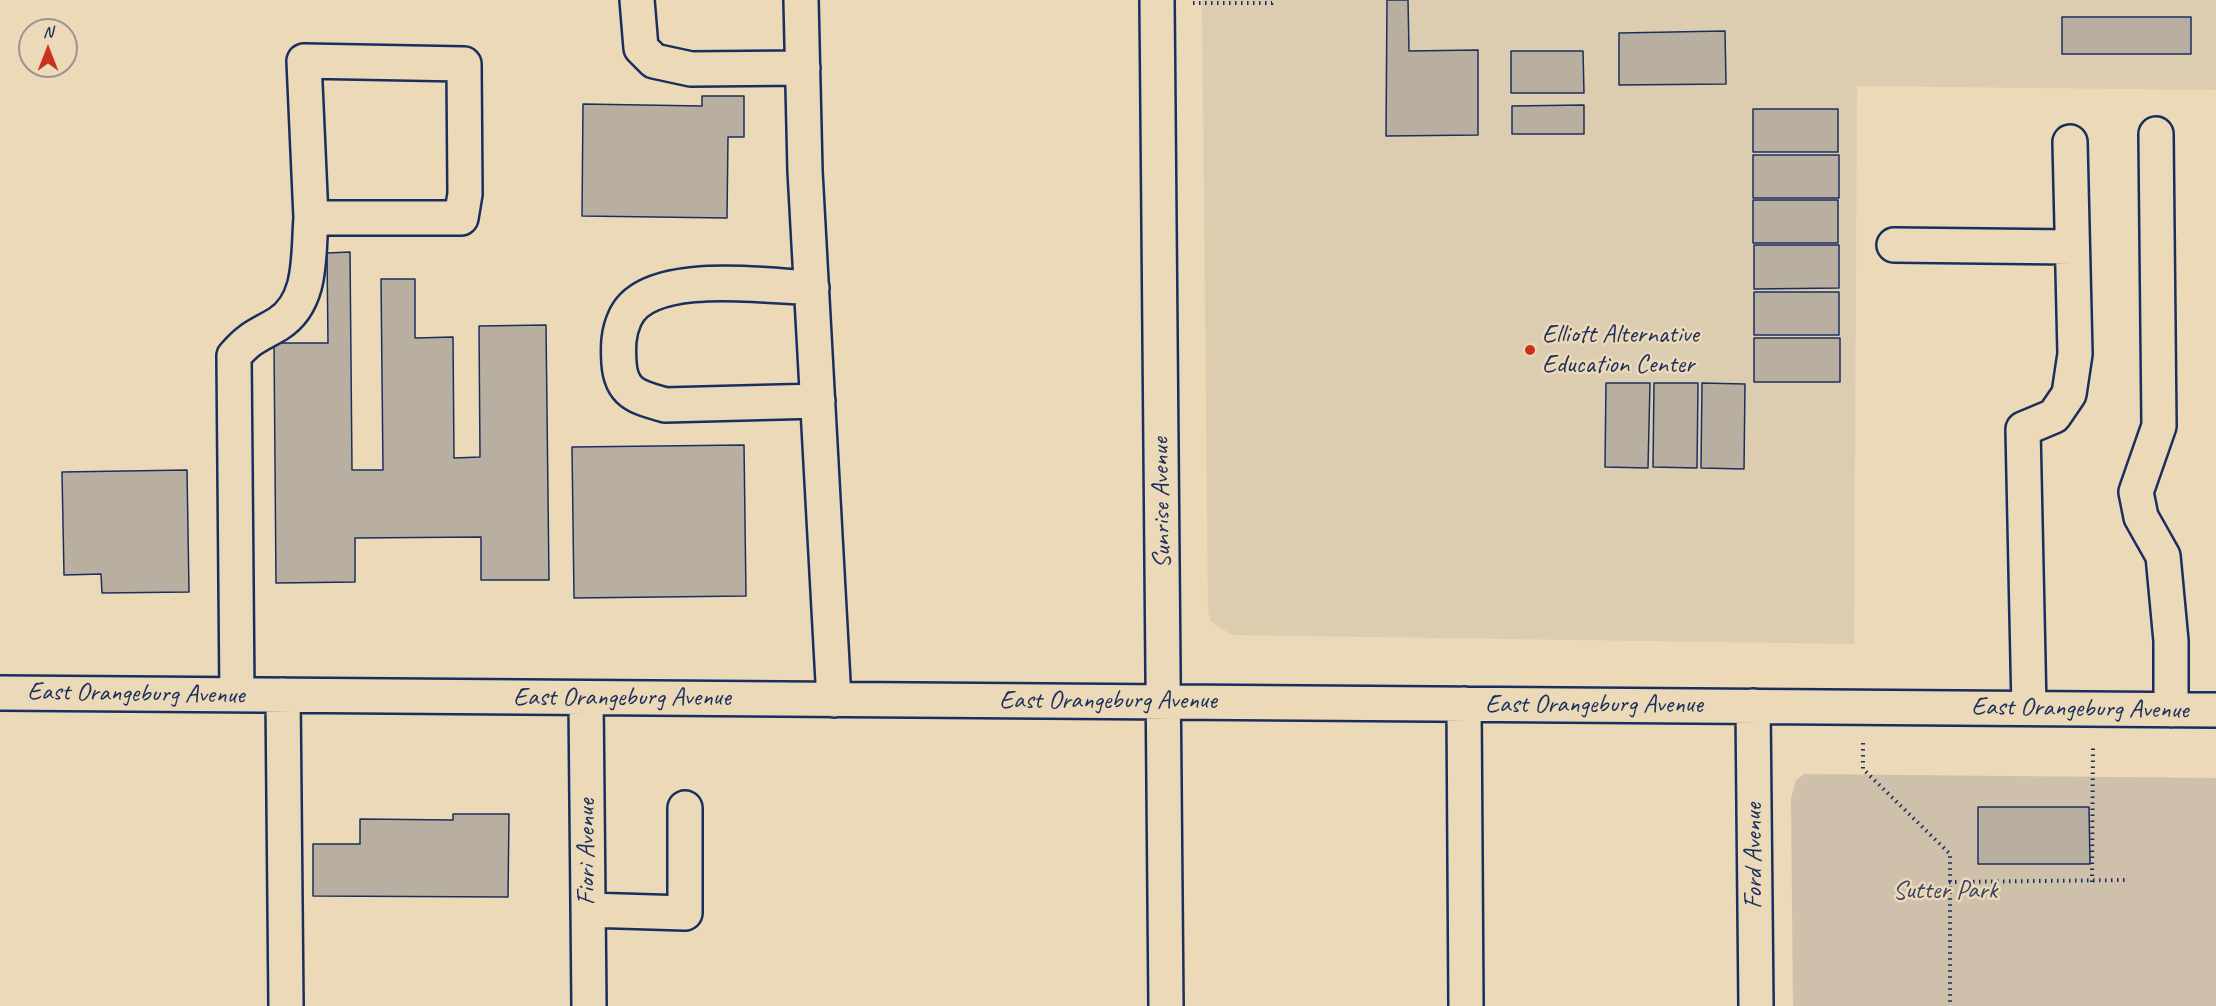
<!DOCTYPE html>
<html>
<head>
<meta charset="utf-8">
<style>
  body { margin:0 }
  #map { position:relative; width:2216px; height:1006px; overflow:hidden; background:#ecd9b7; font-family:Caveat,sans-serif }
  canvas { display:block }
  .north { position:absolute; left:18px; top:18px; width:60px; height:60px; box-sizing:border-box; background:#ecd9b7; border:2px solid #989593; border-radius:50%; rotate:0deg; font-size:16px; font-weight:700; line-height:24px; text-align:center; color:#1b2f5e }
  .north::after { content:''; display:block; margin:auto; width:21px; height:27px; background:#c8321e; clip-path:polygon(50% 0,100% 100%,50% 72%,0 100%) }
</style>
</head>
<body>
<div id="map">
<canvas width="2216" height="1006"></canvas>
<div class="north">N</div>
</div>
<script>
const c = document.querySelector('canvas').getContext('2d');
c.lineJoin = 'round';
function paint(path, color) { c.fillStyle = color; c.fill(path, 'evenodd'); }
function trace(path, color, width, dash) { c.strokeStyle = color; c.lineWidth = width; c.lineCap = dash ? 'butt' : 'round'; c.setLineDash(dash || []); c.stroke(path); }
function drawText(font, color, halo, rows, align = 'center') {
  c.font = font + ' Caveat,sans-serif'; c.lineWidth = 5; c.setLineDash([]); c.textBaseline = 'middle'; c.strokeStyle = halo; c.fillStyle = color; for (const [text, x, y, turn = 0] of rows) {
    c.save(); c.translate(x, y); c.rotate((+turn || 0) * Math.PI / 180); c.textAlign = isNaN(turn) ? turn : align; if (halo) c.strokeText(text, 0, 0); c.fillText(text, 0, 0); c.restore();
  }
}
const built = new Path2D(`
  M 1202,0 L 2216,0 L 2216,90 L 1857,86 L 1854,644 L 1232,635 L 1210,621 L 1208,609 Z`);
const green = new Path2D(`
  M 1804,774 L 2216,778 L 2216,1006 L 1793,1006 L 1791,798 L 1796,780 Z`);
const building = new Path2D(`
  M 1387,0 L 1408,0 L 1409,51 L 1478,50 L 1478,135 L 1386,136 Z
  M 2062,17 L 2191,17 L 2191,54 L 2062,54 Z
  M 1725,31 L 1726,84 L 1619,85 L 1619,33 Z
  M 1511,51 L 1583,51 L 1584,93 L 1511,93 Z
  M 702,96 L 744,96 L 744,137 L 728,137 L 727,218 L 582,216 L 583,104 L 702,106 Z
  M 1584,105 L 1584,134 L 1512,134 L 1512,106 Z
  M 1753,109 L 1838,109 L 1838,152 L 1753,152 Z
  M 1753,155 L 1839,155 L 1839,198 L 1753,198 Z
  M 1753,200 L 1838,200 L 1838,243 L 1753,243 Z
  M 1754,245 L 1839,245 L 1839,288 L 1754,289 Z
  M 350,252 L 352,470 L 383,470 L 381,279 L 415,279 L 415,338 L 453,337 L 454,458 L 480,457 L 479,326 L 546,325 L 549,580 L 481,580 L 481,537 L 355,538 L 355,582 L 276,583 L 274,343 L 328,343 L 327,253 Z
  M 1754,292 L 1839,292 L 1839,335 L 1754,335 Z
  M 1754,338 L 1840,338 L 1840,382 L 1754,382 Z
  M 1606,383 L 1650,383 L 1648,468 L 1605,467 Z
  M 1654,383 L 1698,383 L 1697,468 L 1653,467 Z
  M 1702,383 L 1745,384 L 1744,469 L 1701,468 Z
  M 744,445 L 746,596 L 574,598 L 572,447 Z
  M 187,470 L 189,592 L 102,593 L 101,574 L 64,575 L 62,472 Z
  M 1978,807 L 2089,807 L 2090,864 L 1978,864 Z
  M 453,814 L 509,814 L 508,897 L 313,896 L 313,844 L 360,844 L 360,819 L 453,820 Z`);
const path = new Path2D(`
  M 1193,3 L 1272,3 L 1275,0
  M 1863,743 L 1863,769 L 1950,854 L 1950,1006
  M 1949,882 L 2127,880
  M 2092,882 L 2093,744`);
const minor = new Path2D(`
  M 637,0 L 641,48 L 654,61 L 691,69 L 803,68
  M 801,0 L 805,171 L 834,700
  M 1157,0 L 1166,1006
  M 2156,134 L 2159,426 L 2136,492 L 2141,517 L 2163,556 L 2171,641 L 2171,710
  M 1894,245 L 2072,247
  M 812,288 C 767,286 647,268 625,318 C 618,333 618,347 619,363 C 621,394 638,397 665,405 L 818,401
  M 0,693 L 2216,710
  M 237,695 L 234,356 C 250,337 258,336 278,324 C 313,302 308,255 311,218 L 461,218 L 465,194 L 464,64 L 304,61 L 311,218
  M 283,695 L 286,1006
  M 586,698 L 589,1006
  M 1464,704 L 1466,1006
  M 1753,706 L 1756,1006
  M 2029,708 L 2023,429 L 2054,416 L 2069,394 L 2075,354 L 2070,142
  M 588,910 L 685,913 L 685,808`);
const markers = [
  [1530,350,6,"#c8321e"]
];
const poiNames = [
  ["Elliott Alternative",1542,335],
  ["Education Center",1542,365]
];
const streetNames = [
  ["Sunrise Avenue",1162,503,-91],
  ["East Orangeburg Avenue",136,694,1],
  ["East Orangeburg Avenue",622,698],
  ["East Orangeburg Avenue",1108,701],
  ["East Orangeburg Avenue",1594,705],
  ["East Orangeburg Avenue",2080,709,1],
  ["Fiori Avenue",587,852,-90],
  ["Ford Avenue",1754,856,-90]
];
const parkNames = [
  ["Sutter Park",1945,891]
];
paint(built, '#dcccb0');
paint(green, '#cec0aa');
paint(building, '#b8afa1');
trace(building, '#1b2f5e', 1.5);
trace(minor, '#1b2f5e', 38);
trace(path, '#1b2f5e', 4, [1.5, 4.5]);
trace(minor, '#ecd9b7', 33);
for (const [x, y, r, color] of markers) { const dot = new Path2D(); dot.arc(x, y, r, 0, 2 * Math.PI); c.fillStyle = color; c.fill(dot); trace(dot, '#ecd9b7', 2); }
drawText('26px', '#1b2f5e', '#ecd9b7', poiNames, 'left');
drawText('26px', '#1b2f5e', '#ecd9b7', streetNames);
drawText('26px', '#364569', '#ecd9b7', parkNames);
</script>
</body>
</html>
